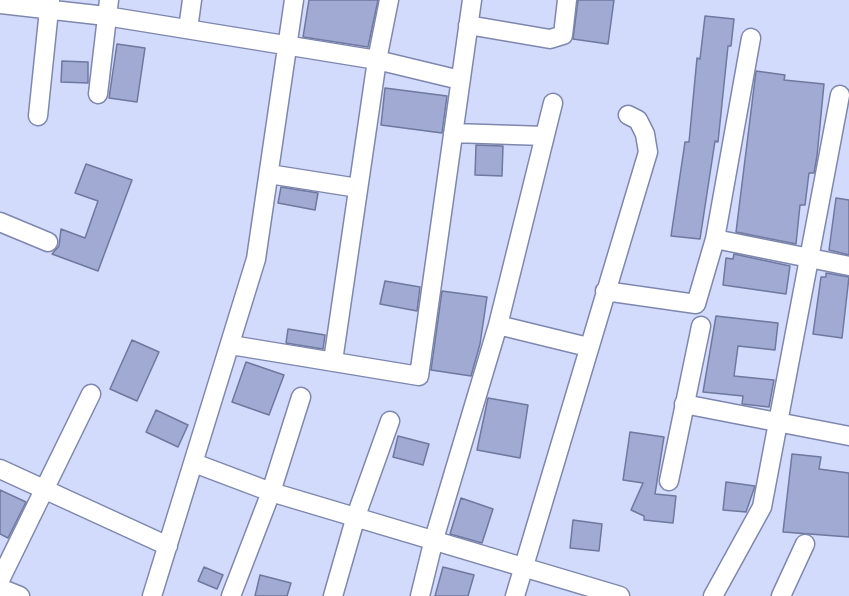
<!DOCTYPE html>
<html>
<head>
<meta charset="utf-8">
<style>
  body { margin:0 }
  canvas { display:block; background:#d3dbfd }
</style>
</head>
<body>
<canvas width="849" height="596"></canvas>
<script>
const c = document.querySelector('canvas').getContext('2d');
c.lineJoin = 'round';
function paint(path, color) { c.fillStyle = color; c.fill(path, 'evenodd'); }
function trace(path, color, width, dash) { c.strokeStyle = color; c.lineWidth = width; c.lineCap = dash ? 'butt' : 'round'; c.setLineDash(dash || []); c.stroke(path); }
const building = new Path2D(`
  M 309,0 L 378,0 L 368,47 L 303,37 Z
  M 578,0 L 614,0 L 608,44 L 573,39 Z
  M 705,16 L 734,19 L 731,46 L 728,46 L 718,142 L 715,141 L 700,239 L 671,236 L 685,142 L 689,142 L 697,58 L 700,59 Z
  M 117,44 L 145,48 L 137,102 L 109,98 Z
  M 62,61 L 88,62 L 88,83 L 61,82 Z
  M 756,71 L 785,75 L 784,80 L 824,84 L 817,156 L 814,173 L 809,173 L 805,205 L 800,205 L 796,244 L 736,232 Z
  M 385,88 L 447,96 L 442,133 L 381,125 Z
  M 476,145 L 503,146 L 502,176 L 475,175 Z
  M 86,164 L 132,180 L 98,271 L 52,254 L 59,246 L 61,229 L 85,238 L 98,201 L 75,193 Z
  M 281,187 L 318,193 L 315,210 L 278,203 Z
  M 836,198 L 849,200 L 849,255 L 829,250 Z
  M 734,254 L 790,266 L 786,294 L 723,285 L 726,258 L 733,259 Z
  M 826,273 L 849,277 L 842,338 L 813,334 L 821,277 L 826,277 Z
  M 385,281 L 420,287 L 417,311 L 380,304 Z
  M 442,291 L 487,297 L 480,344 L 471,376 L 431,370 Z
  M 716,316 L 778,323 L 775,350 L 738,346 L 734,376 L 774,380 L 769,407 L 742,404 L 743,396 L 703,392 Z
  M 288,329 L 325,335 L 323,349 L 286,343 Z
  M 132,340 L 159,352 L 137,401 L 110,389 Z
  M 246,362 L 284,375 L 269,415 L 232,402 Z
  M 488,398 L 528,405 L 520,458 L 477,450 Z
  M 156,410 L 188,425 L 178,447 L 146,432 Z
  M 630,432 L 664,437 L 655,494 L 676,496 L 673,523 L 644,520 L 644,516 L 631,510 L 643,483 L 623,480 Z
  M 398,436 L 429,444 L 423,465 L 393,457 Z
  M 792,454 L 821,457 L 819,469 L 849,473 L 849,537 L 783,532 Z
  M 726,482 L 755,486 L 746,512 L 723,510 Z
  M 0,490 L 26,502 L 8,538 L 0,534 Z
  M 461,498 L 493,509 L 482,543 L 450,534 Z
  M 573,520 L 602,524 L 599,551 L 570,548 Z
  M 204,567 L 223,575 L 217,589 L 198,581 Z
  M 443,567 L 474,575 L 468,596 L 435,596 Z
  M 260,575 L 291,583 L 287,596 L 255,596 Z`);
const minor = new Path2D(`
  M 0,4 L 106,16 L 377,60 L 460,80
  M 468,25 L 550,39 L 563,35 L 567,0
  M 188,29 L 192,0
  M 98,94 L 109,0
  M 38,116 L 50,0
  M 453,133 L 545,136
  M 269,174 L 358,188
  M 0,222 L 48,242
  M 715,239 L 849,266
  M 605,291 L 696,304 L 715,239 L 751,38
  M 498,325 L 588,347
  M 231,345 L 419,376 L 472,0
  M 333,361 L 377,60 L 389,0
  M 684,404 L 849,436
  M 194,463 L 271,492 L 301,397
  M 0,469 L 168,546
  M 669,481 L 701,326
  M 0,580 L 91,394
  M 0,588 L 20,596
  M 152,596 L 256,259 L 294,0
  M 231,596 L 271,492 L 620,596
  M 333,596 L 356,516 L 390,421
  M 420,596 L 434,539 L 498,325 L 553,103
  M 515,596 L 648,152 L 645,134 L 638,120 L 628,115
  M 713,596 L 762,507 L 840,95
  M 781,596 L 805,544`);
paint(building, '#a0aad2');
trace(building, '#6f789e', 1.5);
trace(minor, '#7e87ae', 21);
trace(minor, '#fff', 18);
</script>
</body>
</html>
